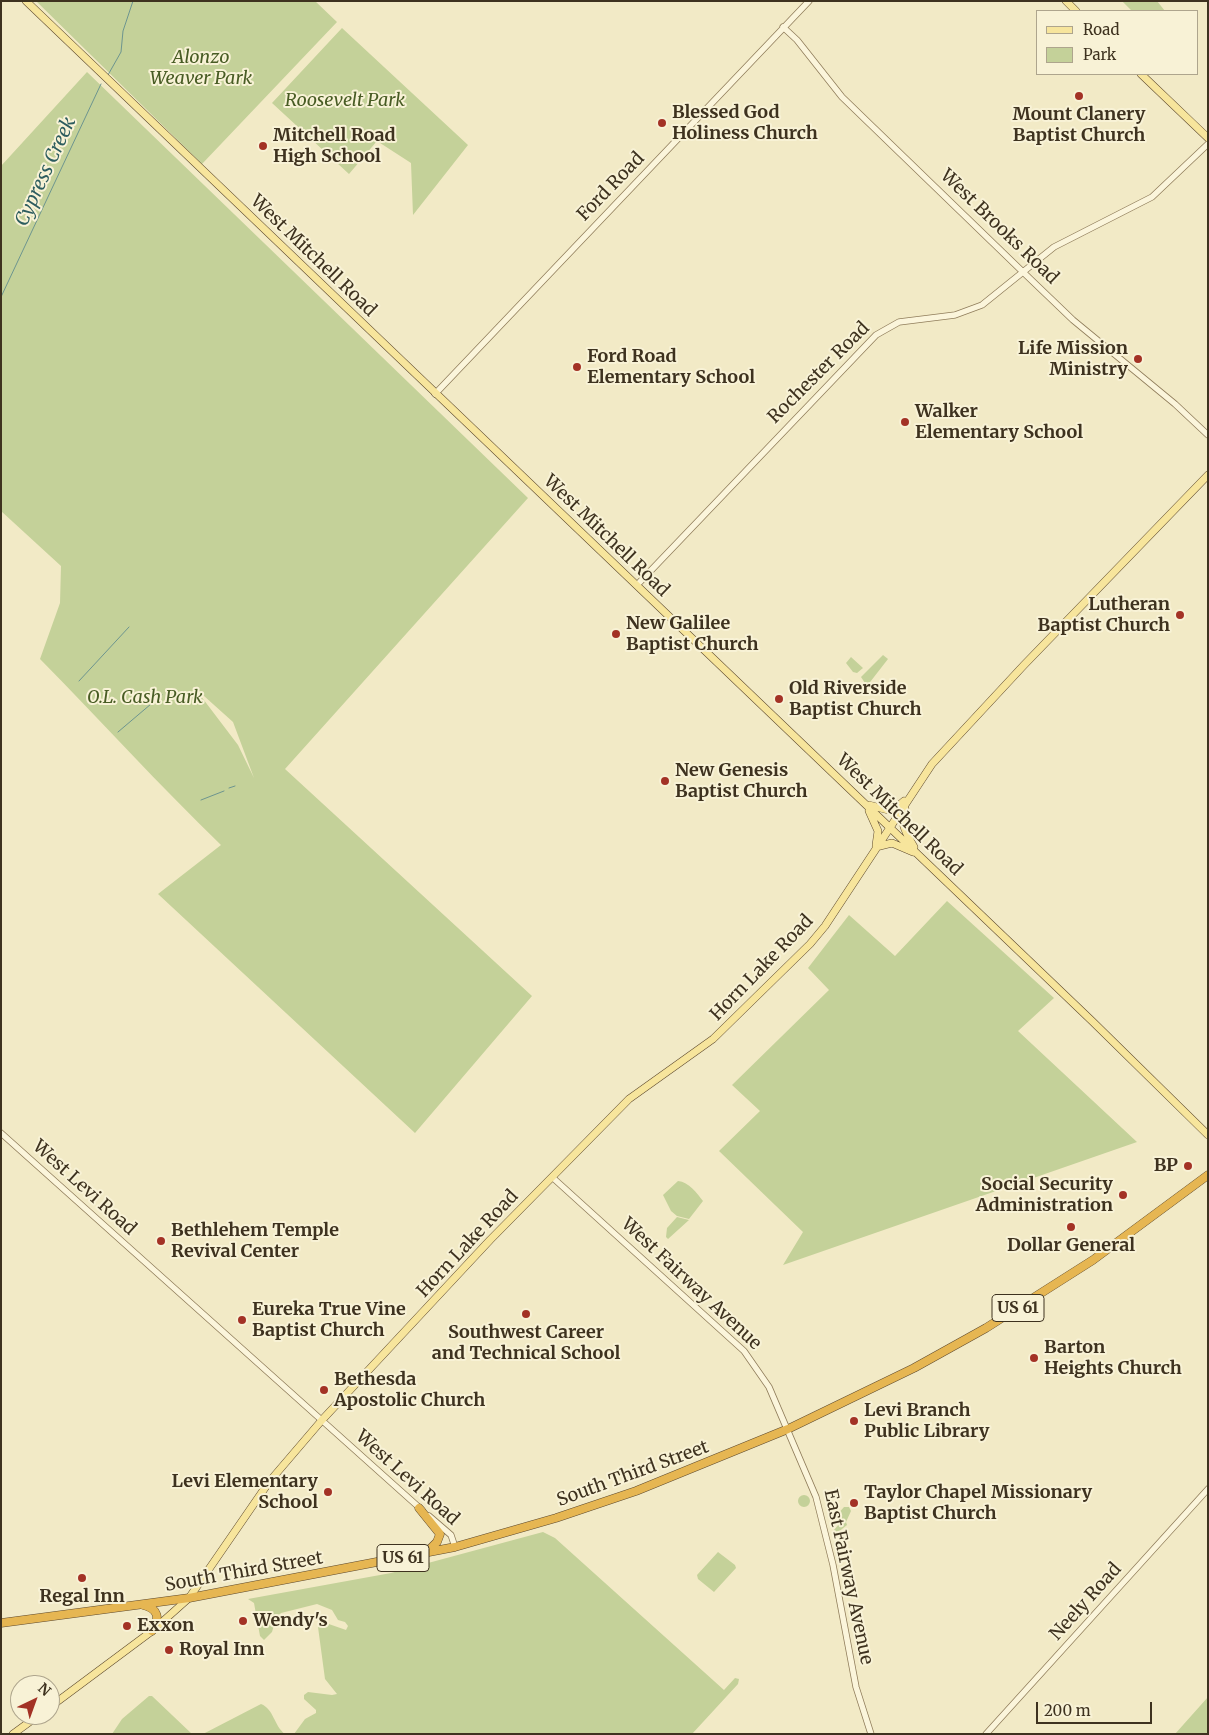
<!DOCTYPE html>
<html>
<head>
<meta charset="utf-8">
<style>
  body { margin:0 }
  #map { position:relative; width:1209px; height:1735px; overflow:hidden; background:#f2eac6; font-family:Merriweather,serif }
  canvas { display:block }
  .frame { position:absolute; inset:0; border:2px solid #3e321f; pointer-events:none }
  .legend { position:absolute; left:1036px; top:10px; width:162px; height:65px; box-sizing:border-box; background:#f8f2d6; border:1px solid #aea58d; margin:0; padding:6px 9px; list-style:none; font-size:15px; color:#3e321f }
  .legend li { display:flex; align-items:center; gap:10px; height:25px }
  .legend b { width:25px; border:1px solid #aea58d }
  .north { position:absolute; left:10px; top:1675px; width:50px; height:50px; box-sizing:border-box; background:#f8f2d6; border:1px solid #aea58d; border-radius:50%; rotate:42deg; font-size:14px; font-weight:700; line-height:20px; text-align:center; color:#3e321f }
  .north::after { content:''; display:block; margin:auto; width:18px; height:22px; background:#a33225; clip-path:polygon(50% 0,100% 100%,50% 72%,0 100%) }
  .scale { position:absolute; left:1036px; top:1702px; width:116px; height:22px; box-sizing:border-box; border:2px solid #3e321f; border-top:0; padding-left:6px; font-size:15px; line-height:18px; white-space:nowrap; color:#3e321f; -webkit-text-stroke:4px #f8f2d6; paint-order:stroke }
</style>
</head>
<body>
<div id="map">
<canvas width="1209" height="1735"></canvas>
<div class="frame"></div>
<ul class="legend">
<li><b style="height:6px;background:#f7e59c"></b>Road</li>
<li><b style="height:14px;background:#c4d199"></b>Park</li>
</ul>
<div class="north">N</div>
<div class="scale">200 m</div>
</div>
<script>
const c = document.querySelector('canvas').getContext('2d');
c.lineJoin = 'round';
function paint(path, color) { c.fillStyle = color; c.fill(path, 'evenodd'); }
function trace(path, color, width, dash) { c.strokeStyle = color; c.lineWidth = width; c.lineCap = dash ? 'butt' : 'round'; c.setLineDash(dash || []); c.stroke(path); }
function drawText(font, color, halo, rows, align = 'center') {
  c.font = font + ' Merriweather,serif'; c.lineWidth = 4; c.setLineDash([]); c.textBaseline = 'middle'; c.strokeStyle = halo; c.fillStyle = color; for (const [text, x, y, turn = 0] of rows) {
    c.save(); c.translate(x, y); c.rotate((+turn || 0) * Math.PI / 180); c.textAlign = isNaN(turn) ? turn : align; if (halo) c.strokeText(text, 0, 0); c.fillText(text, 0, 0); c.restore();
  }
}
const green = new Path2D(`
  M 36,1 L 315,1 L 337,22 L 202,164 Z
  M 1122,1 L 1157,1 L 1165,11 L 1132,11 Z
  M 342,28 L 468,145 L 413,215 L 411,163 L 377,141 L 349,174 L 272,103 Z
  M 87,72 L 528,498 L 285,769 L 532,996 L 415,1133 L 158,894 L 221,845 C 159,785 101,721 40,659 L 60,603 L 61,566 L 1,511 L 1,166 ZM 194,687 L 233,722 L 254,778 L 238,745 Z
  M 883,655 L 888,659 L 867,686 L 861,677 Z
  M 851,657 L 863,668 L 857,673 L 853,672 L 846,663 Z
  M 947,901 L 1054,998 L 1018,1031 L 1137,1142 L 783,1265 L 803,1232 L 719,1151 L 760,1111 L 732,1085 L 829,990 L 808,968 L 849,915 L 895,956 Z
  M 678,1181 C 689,1182 697,1193 703,1201 L 689,1219 L 677,1216 L 671,1211 L 663,1195 Z
  M 677,1217 L 689,1220 L 668,1239 L 666,1237 L 667,1228 Z
  M798 1501a6 6 0 1 1 12 0a6 6 0 1 1-12 0Z
  M 844,1507 L 849,1507 L 851,1511 L 846,1522 L 847,1525 L 837,1533 L 834,1530 L 840,1523 L 836,1516 Z
  M 543,1532 L 555,1538 L 724,1690 L 735,1678 L 739,1679 L 738,1684 L 692,1734 L 294,1734 L 305,1719 L 316,1713 L 316,1710 L 304,1699 L 304,1695 L 308,1692 L 332,1695 L 337,1694 L 325,1679 L 318,1627 L 323,1622 L 346,1630 L 348,1626 L 345,1622 L 338,1620 L 332,1610 L 317,1604 L 281,1613 L 276,1618 L 272,1632 L 264,1640 L 260,1636 L 254,1603 L 248,1599 L 391,1573 Z
  M 718,1552 L 735,1565 L 736,1568 L 714,1592 L 698,1579 L 697,1575 Z
  M 149,1696 L 152,1696 L 192,1734 L 112,1734 L 122,1719 Z
  M 1208,1697 L 1208,1734 L 1175,1734 Z
  M 261,1704 C 274,1709 274,1726 285,1734 L 203,1734 Z`);
const stream = new Path2D(`
  M 108,75 L 121,52 L 123,31 L 133,1
  M 1,297 L 101,84
  M 79,681 L 129,627
  M 153,702 L 162,695
  M 118,732 L 151,704
  M 229,788 L 235,786
  M 201,800 L 224,791`);
const minor = new Path2D(`
  M 783,27 L 797,40 L 842,97 L 1024,273 L 1073,320 L 1175,404 L 1208,435
  M 435,394 L 809,1
  M 637,585 L 876,335 L 899,322 L 955,315 L 982,305 L 1054,247 L 1152,197 L 1208,144
  M 1,1133 L 422,1510
  M 552,1177 L 744,1351 L 769,1387 L 816,1497 L 833,1565 L 856,1687 L 871,1734
  M 429,1516 L 451,1535 L 455,1547
  M 986,1734 L 1208,1489`);
const major = new Path2D(`
  M 26,1 L 1092,1021 L 1208,1135
  M 1066,1 L 1076,11
  M 1141,74 L 1208,138
  M 869,805 L 892,811 L 904,801
  M 905,809 C 899,824 907,834 914,847
  M 869,811 L 878,831 L 876,845
  M 876,847 L 892,843 L 913,852
  M 50,1707 L 152,1631 L 189,1598 L 269,1482 L 322,1420 L 490,1240 L 629,1099 L 713,1039 L 810,944 L 825,926 L 932,764 L 1024,665 L 1208,475
  M 13,1734 L 39,1715`);
const highway = new Path2D(`
  M 419,1508 L 440,1534 L 437,1542 L 426,1553
  M 143,1605 C 159,1609 160,1618 152,1631
  M 1,1623 L 189,1598 L 455,1547 L 556,1518 L 636,1491 L 788,1429 L 914,1368 L 986,1328 L 1093,1260 L 1208,1175`);
const markers = [
  [1079,96,5,"#a33225"],
  [662,123,5,"#a33225"],
  [263,146,5,"#a33225"],
  [1138,359,5,"#a33225"],
  [577,367,5,"#a33225"],
  [905,422,5,"#a33225"],
  [1180,615,5,"#a33225"],
  [616,634,5,"#a33225"],
  [779,699,5,"#a33225"],
  [665,781,5,"#a33225"],
  [1188,1166,5,"#a33225"],
  [1123,1195,5,"#a33225"],
  [1071,1227,5,"#a33225"],
  [161,1241,5,"#a33225"],
  [526,1314,5,"#a33225"],
  [242,1320,5,"#a33225"],
  [1034,1358,5,"#a33225"],
  [324,1390,5,"#a33225"],
  [854,1421,5,"#a33225"],
  [328,1492,5,"#a33225"],
  [854,1503,5,"#a33225"],
  [82,1578,5,"#a33225"],
  [243,1621,5,"#a33225"],
  [127,1626,5,"#a33225"],
  [169,1650,5,"#a33225"]
];
const shields = [
  [1018,1308,52],
  [403,1558,52]
];
const shieldNames = [
  ["US 61",1018,1308],
  ["US 61",403,1558]
];
const parkNames = [
  ["Alonzo",201,58],
  ["Weaver Park",201,79],
  ["Roosevelt Park",345,101],
  ["O.L. Cash Park",145,698]
];
const poiNames = [
  ["Blessed God",672,113],
  ["Holiness Church",672,134],
  ["Mount Clanery",1079,115,"center"],
  ["Baptist Church",1079,136,"center"],
  ["Mitchell Road",273,136],
  ["High School",273,157],
  ["Life Mission",1128,349,"right"],
  ["Ministry",1128,370,"right"],
  ["Ford Road",587,357],
  ["Elementary School",587,378],
  ["Walker",915,412],
  ["Elementary School",915,433],
  ["Lutheran",1170,605,"right"],
  ["Baptist Church",1170,626,"right"],
  ["New Galilee",626,624],
  ["Baptist Church",626,645],
  ["Old Riverside",789,689],
  ["Baptist Church",789,710],
  ["New Genesis",675,771],
  ["Baptist Church",675,792],
  ["BP",1178,1166,"right"],
  ["Social Security",1113,1185,"right"],
  ["Administration",1113,1206,"right"],
  ["Bethlehem Temple",171,1231],
  ["Revival Center",171,1252],
  ["Dollar General",1071,1246,"center"],
  ["Eureka True Vine",252,1310],
  ["Baptist Church",252,1331],
  ["Southwest Career",526,1333,"center"],
  ["and Technical School",526,1354,"center"],
  ["Barton",1044,1348],
  ["Heights Church",1044,1369],
  ["Bethesda",334,1380],
  ["Apostolic Church",334,1401],
  ["Levi Branch",864,1411],
  ["Public Library",864,1432],
  ["Levi Elementary",318,1482,"right"],
  ["School",318,1503,"right"],
  ["Taylor Chapel Missionary",864,1493],
  ["Baptist Church",864,1514],
  ["Regal Inn",82,1597,"center"],
  ["Wendy's",253,1621],
  ["Exxon",137,1626],
  ["Royal Inn",179,1650]
];
const streetNames = [
  ["Ford Road",611,187,-46],
  ["West Brooks Road",999,227,44],
  ["West Mitchell Road",313,256,44],
  ["Rochester Road",819,373,-45],
  ["West Mitchell Road",606,536,44],
  ["West Mitchell Road",899,815,44],
  ["Horn Lake Road",762,968,-46],
  ["West Levi Road",84,1188,42],
  ["Horn Lake Road",468,1244,-47],
  ["West Fairway Avenue",691,1284,43],
  ["South Third Street",633,1474,-20],
  ["West Levi Road",407,1478,42],
  ["South Third Street",244,1572,-10],
  ["East Fairway Avenue",848,1577,78],
  ["Neely Road",1086,1602,-48]
];
const waterNames = [
  ["Cypress Creek",46,172,-65]
];
paint(green, '#c4d199');
trace(stream, '#6d958f', 1);
trace(minor, '#8f7c5a', 7);
trace(major, '#5d492e', 8);
trace(highway, '#5d492e', 9);
trace(minor, '#fbf5db', 5.5);
trace(major, '#f7e59c', 7);
trace(highway, '#e6b652', 8);
for (const [x, y, r, color] of markers) { const dot = new Path2D(); dot.arc(x, y, r, 0, 2 * Math.PI); c.fillStyle = color; c.fill(dot); trace(dot, '#f8f2d6', 2); }
for (const [x, y, w] of shields) { const box = new Path2D(); box.roundRect(x - w / 2, y - 13.5, w, 27, 4); c.fillStyle = '#f8f2d6'; c.fill(box); trace(box, '#3e321f', 1); }
drawText('bold 16px', '#3e321f', null, shieldNames);
drawText('italic 18px', '#485c24', '#f8f2d6', parkNames);
drawText('bold 18px', '#3e321f', '#f8f2d6', poiNames, 'left');
drawText('18px', '#3e321f', '#f8f2d6', streetNames);
drawText('italic 19px', '#2d5d5f', '#f8f2d6', waterNames);
</script>
</body>
</html>
